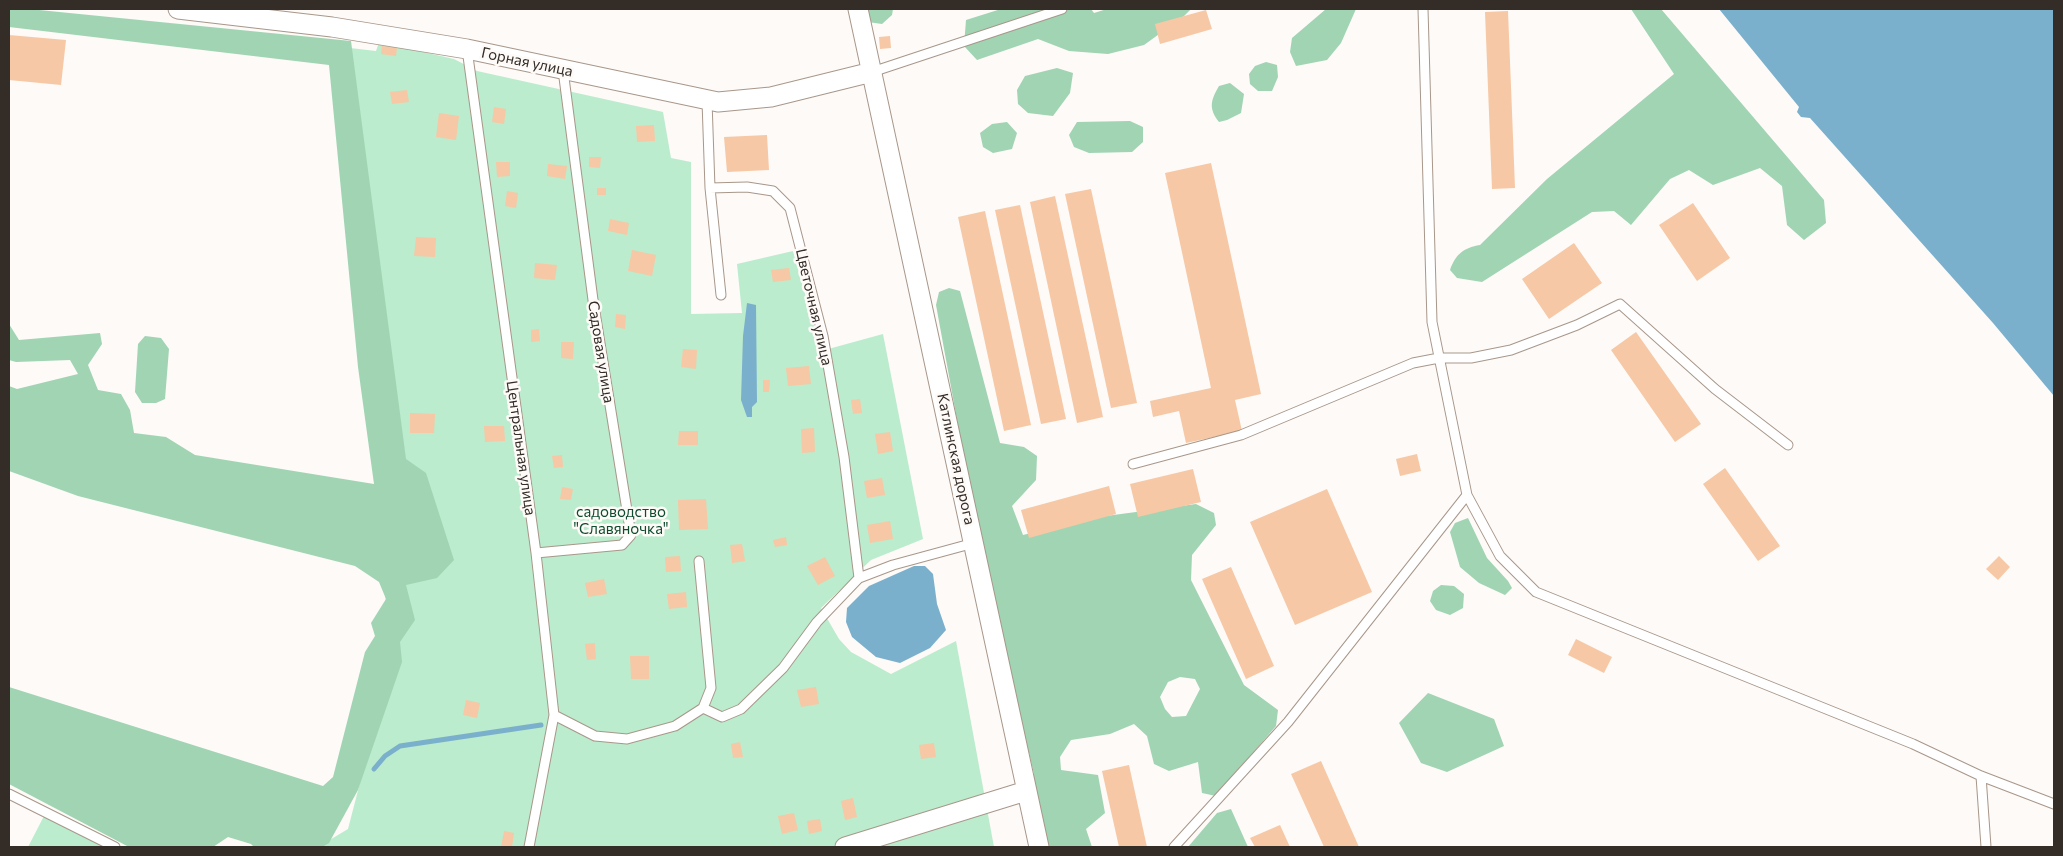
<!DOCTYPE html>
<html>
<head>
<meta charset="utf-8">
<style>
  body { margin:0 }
  #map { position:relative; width:2063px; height:856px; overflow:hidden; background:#fdfaf7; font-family:Commissioner,sans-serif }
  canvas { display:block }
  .frame { position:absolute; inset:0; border:10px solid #332c27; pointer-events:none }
</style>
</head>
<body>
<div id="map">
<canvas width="2063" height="856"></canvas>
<div class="frame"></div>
</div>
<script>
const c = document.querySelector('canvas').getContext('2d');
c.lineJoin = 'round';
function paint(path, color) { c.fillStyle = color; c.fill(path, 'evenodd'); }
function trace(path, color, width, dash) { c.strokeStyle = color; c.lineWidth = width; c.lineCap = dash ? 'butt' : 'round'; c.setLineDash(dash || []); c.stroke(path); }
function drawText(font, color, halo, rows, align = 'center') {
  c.font = font + ' Commissioner,sans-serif'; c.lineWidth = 5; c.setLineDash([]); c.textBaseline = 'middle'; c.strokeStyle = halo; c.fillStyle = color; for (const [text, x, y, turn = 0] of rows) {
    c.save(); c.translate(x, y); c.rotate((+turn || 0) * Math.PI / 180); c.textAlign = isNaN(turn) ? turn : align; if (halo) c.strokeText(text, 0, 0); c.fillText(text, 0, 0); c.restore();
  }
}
const green = new Path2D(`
  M 379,42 L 454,59 L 477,71 L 663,112 L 671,158 L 691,162 L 691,314 L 742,313 L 737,264 L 793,251 L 821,351 L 883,334 L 923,539 L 871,560 L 821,608 L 839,639 L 851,652 L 891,674 L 956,641 L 994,847 L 318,847 L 348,829 L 390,667 L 350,48 L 376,51 Z
  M 44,816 L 106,847 L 28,847 Z`);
const forest = new Path2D(`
  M 9,9 L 29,9 L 351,41 L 406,459 L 426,473 L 454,560 L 437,578 L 406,585 L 415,620 L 400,642 L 402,662 L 358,790 L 329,843 L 322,847 L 254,847 L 251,844 L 228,837 L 213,847 L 129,847 L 9,784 L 9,687 L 323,786 L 333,777 L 365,652 L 375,636 L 371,623 L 386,599 L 379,582 L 355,566 L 78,496 L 9,471 L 9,386 L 17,389 L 78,374 L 70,360 L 16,362 L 9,360 L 9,324 L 19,340 L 100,333 L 102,344 L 88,365 L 98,390 L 121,394 L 130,410 L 134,433 L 166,437 L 195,455 L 374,484 L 358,367 L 329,65 L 9,27 Z
  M 866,9 L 893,9 L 892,15 L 882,24 L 868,22 Z
  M 1001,9 L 1091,9 L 1094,13 L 1107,9 L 1191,9 L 1184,16 L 1144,45 L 1108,54 L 1069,51 L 1038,39 L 977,60 L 964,46 L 966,20 Z
  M 1326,9 L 1356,9 L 1341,43 L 1327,60 L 1296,66 L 1290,52 L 1292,38 Z
  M 1631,9 L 1661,9 L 1824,200 L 1826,223 L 1804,240 L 1787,225 L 1782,186 L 1760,168 L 1713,185 L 1689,170 L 1670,179 L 1631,225 L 1614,211 L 1592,212 L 1482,282 L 1457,278 L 1450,270 C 1456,254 1463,248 1480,245 L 1547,179 L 1674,74 Z
  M 1266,62 L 1277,65 L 1278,77 L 1272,91 L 1258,91 L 1250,84 L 1249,74 L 1255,66 Z
  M 1057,68 L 1073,73 L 1070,93 L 1053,116 L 1028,113 L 1018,104 L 1017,90 L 1025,76 Z
  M 1230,83 L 1244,94 L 1241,113 L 1227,120 L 1219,122 C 1208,108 1211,100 1219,86 Z
  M 1130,121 L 1143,127 L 1143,142 L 1132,152 L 1089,153 L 1074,147 L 1069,135 L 1077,122 Z
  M 1007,122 L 1017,133 L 1012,149 L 993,153 L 983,147 L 980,133 L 992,124 Z
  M 949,288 L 960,291 L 1000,443 L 1024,447 L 1037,456 L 1036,480 L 1012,506 L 1023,535 L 1091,518 L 1196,504 L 1214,513 L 1216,525 L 1192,555 L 1191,580 L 1244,685 L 1278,710 L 1276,726 L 1216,796 L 1202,793 L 1198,762 L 1169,771 L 1154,764 L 1147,736 L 1134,724 L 1110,734 L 1071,740 L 1060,757 L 1061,770 L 1098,775 L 1105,813 L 1086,829 L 1092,847 L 1045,847 L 1035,807 L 1034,774 L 979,540 L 936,305 L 939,292 ZM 1180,677 L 1195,679 L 1200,689 L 1186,716 L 1172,717 L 1165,709 L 1160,697 L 1168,682 Z
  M 145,336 L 161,338 L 169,349 L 165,399 L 156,403 L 142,403 L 135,392 L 138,344 Z
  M 1468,518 L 1487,558 L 1508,581 L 1512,588 L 1505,595 L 1479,583 L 1460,567 L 1450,532 L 1455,523 Z
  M 1441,585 L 1454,586 L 1464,594 L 1463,608 L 1450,615 L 1436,610 L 1430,601 L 1433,591 Z
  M 1428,693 L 1494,719 L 1504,746 L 1447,772 L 1421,763 L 1399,723 Z
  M 1231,809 L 1248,847 L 1188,847 L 1217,813 Z`);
const water = new Path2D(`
  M 1719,9 L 2054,9 L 2054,396 L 1993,323 L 1810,118 L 1801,117 L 1797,112 L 1799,107 Z
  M 747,303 L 756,305 L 757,402 L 752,407 L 752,417 L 747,417 L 741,400 L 743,336 Z
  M 914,566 L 925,566 L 933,574 L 937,604 L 946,630 L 930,648 L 900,663 L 876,657 L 852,637 L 846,622 L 847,608 L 869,586 Z`);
const stream = new Path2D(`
  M 374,769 L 385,756 L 400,746 L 541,725`);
const building = new Path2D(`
  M 1206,10 L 1212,29 L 1160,44 L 1155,24 Z
  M 1508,11 L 1515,188 L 1492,189 L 1485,12 Z
  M 9,35 L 66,40 L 61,85 L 9,80 Z
  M 890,36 L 891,48 L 880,49 L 879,37 Z
  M 382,46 L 397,47 L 396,56 L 381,54 Z
  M 407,90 L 409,102 L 392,104 L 390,92 Z
  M 494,107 L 506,109 L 504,124 L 492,122 Z
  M 439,113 L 459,116 L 456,140 L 436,137 Z
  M 654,125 L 655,141 L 637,142 L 636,126 Z
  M 767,135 L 769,170 L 727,172 L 724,137 Z
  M 589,157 L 601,157 L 600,168 L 589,167 Z
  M 496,162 L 510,162 L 510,176 L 497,177 Z
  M 1211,163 L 1261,394 L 1235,400 L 1242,431 L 1186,443 L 1179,411 L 1153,417 L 1150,401 L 1211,388 L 1165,173 Z
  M 548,164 L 567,166 L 565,179 L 547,176 Z
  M 597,188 L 606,188 L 606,195 L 597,195 Z
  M 1091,189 L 1137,403 L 1111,408 L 1065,194 Z
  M 507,191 L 518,193 L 516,208 L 505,206 Z
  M 1055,196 L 1103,417 L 1077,423 L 1030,202 Z
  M 1693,203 L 1730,258 L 1697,281 L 1659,225 Z
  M 1020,205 L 1066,419 L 1041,424 L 995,210 Z
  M 985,211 L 1031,425 L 1004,431 L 958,217 Z
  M 610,219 L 629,223 L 627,235 L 608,231 Z
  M 416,237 L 436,238 L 435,257 L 414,256 Z
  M 1574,243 L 1602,283 L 1549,319 L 1522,279 Z
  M 632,250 L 656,255 L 652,276 L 628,271 Z
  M 535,263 L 557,265 L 555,280 L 534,278 Z
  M 789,268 L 791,280 L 773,282 L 771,270 Z
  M 616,314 L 626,315 L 625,329 L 615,327 Z
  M 539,329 L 540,341 L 531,342 L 531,330 Z
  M 1636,332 L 1701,424 L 1675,442 L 1611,350 Z
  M 561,342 L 574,342 L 573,359 L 561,358 Z
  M 683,349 L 697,350 L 696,369 L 681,367 Z
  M 809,366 L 811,384 L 788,386 L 786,368 Z
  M 763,380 L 770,380 L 769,392 L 763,392 Z
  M 860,399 L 862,413 L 853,414 L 851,400 Z
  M 410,413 L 435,414 L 434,433 L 410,433 Z
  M 484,426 L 504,426 L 505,441 L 485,442 Z
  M 814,428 L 815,452 L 802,453 L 801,429 Z
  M 679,431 L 698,431 L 698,445 L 678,445 Z
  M 890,432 L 893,451 L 878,454 L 875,434 Z
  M 1417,454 L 1421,471 L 1400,476 L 1396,459 Z
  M 562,455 L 563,467 L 554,468 L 552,456 Z
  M 1725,468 L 1780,546 L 1758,561 L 1703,484 Z
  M 1193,469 L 1201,502 L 1138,517 L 1130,484 Z
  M 882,478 L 885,495 L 867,498 L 864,481 Z
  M 1109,486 L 1116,514 L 1029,538 L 1021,510 Z
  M 562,487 L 573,489 L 571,500 L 560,499 Z
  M 1327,489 L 1372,592 L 1295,625 L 1250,522 Z
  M 706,499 L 708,529 L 679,530 L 678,500 Z
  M 890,521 L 893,539 L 870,543 L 867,525 Z
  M 786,537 L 787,545 L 775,547 L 773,540 Z
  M 742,544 L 745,561 L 732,563 L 730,545 Z
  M 680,556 L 681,571 L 666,572 L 665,557 Z
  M 1999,556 L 2010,567 L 1998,580 L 1986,569 Z
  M 825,557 L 835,576 L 818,585 L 807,566 Z
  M 1231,567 L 1274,666 L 1246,679 L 1202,579 Z
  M 604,579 L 607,594 L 588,597 L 585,583 Z
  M 686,592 L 687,607 L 669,609 L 667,594 Z
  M 1576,639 L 1612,657 L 1604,673 L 1568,655 Z
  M 595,643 L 596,659 L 587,660 L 585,644 Z
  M 630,656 L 649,656 L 649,679 L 631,679 Z
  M 816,687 L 819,704 L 801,707 L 797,690 Z
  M 466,700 L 480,703 L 477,718 L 463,715 Z
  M 740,742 L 743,757 L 733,758 L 731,744 Z
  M 934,743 L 936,757 L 921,759 L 919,745 Z
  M 1321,761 L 1359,847 L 1324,847 L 1291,774 Z
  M 1129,765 L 1147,847 L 1119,847 L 1102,771 Z
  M 853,798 L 857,817 L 845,820 L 841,801 Z
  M 794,813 L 798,830 L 782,834 L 778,816 Z
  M 820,819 L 822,831 L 809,834 L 807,821 Z
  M 1280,825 L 1290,847 L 1255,847 L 1250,838 Z
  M 504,831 L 514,833 L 512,847 L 501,847 Z`);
const lane = new Path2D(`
  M 1423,9 L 1432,322 L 1467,495 L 1500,556 L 1536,592 L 1913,744 L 1981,776 L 2054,804
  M 467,49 L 536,553 L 554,715 L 529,847
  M 872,72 L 1062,9
  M 707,101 L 710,188 L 747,187 L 773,191 L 790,208 L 823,336 L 844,457 L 859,578
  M 710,188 L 721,295
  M 1133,464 L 1241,435 L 1413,363 L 1439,358 L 1471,358 L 1511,350 L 1577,325 L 1620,304 L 1715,389 L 1788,445
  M 536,553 L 622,545 L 631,535 L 593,300 L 563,70
  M 699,561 L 711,688 L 703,708
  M 554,715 L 595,736 L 627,739 L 675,726 L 703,708 L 722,717 L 741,709 L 783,668 L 817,622 L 859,578 L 893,565 L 974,543
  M 1981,776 L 1986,847
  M 9,794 L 115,847
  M 1174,847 L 1288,722 L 1467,495`);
const street = new Path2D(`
  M 178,9 L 332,27 L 467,49 L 718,102 L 771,97 L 872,72
  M 858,9 L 1039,847
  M 845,847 L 1026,791`);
const streetNames = [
  ["Горная улица",527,62,12],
  ["Цветочная улица",814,307,77],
  ["Садовая улица",601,352,81],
  ["Центральная улица",521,448,82],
  ["Катлинская дорога",956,459,78]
];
const parkNames = [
  ["садоводство",621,512],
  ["\"Славяночка\"",621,529]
];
paint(green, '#bbeccd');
paint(forest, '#a0d4b3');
paint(water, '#7bb0cd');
trace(stream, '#7bb0cd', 5);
paint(building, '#f6c8a5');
trace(lane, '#a8978a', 11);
trace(street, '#a8978a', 21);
trace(lane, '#fff', 9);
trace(street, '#fff', 19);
drawText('15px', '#332c27', '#fdfaf7', streetNames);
drawText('15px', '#0e4c2e', '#fdfaf7', parkNames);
</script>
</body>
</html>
